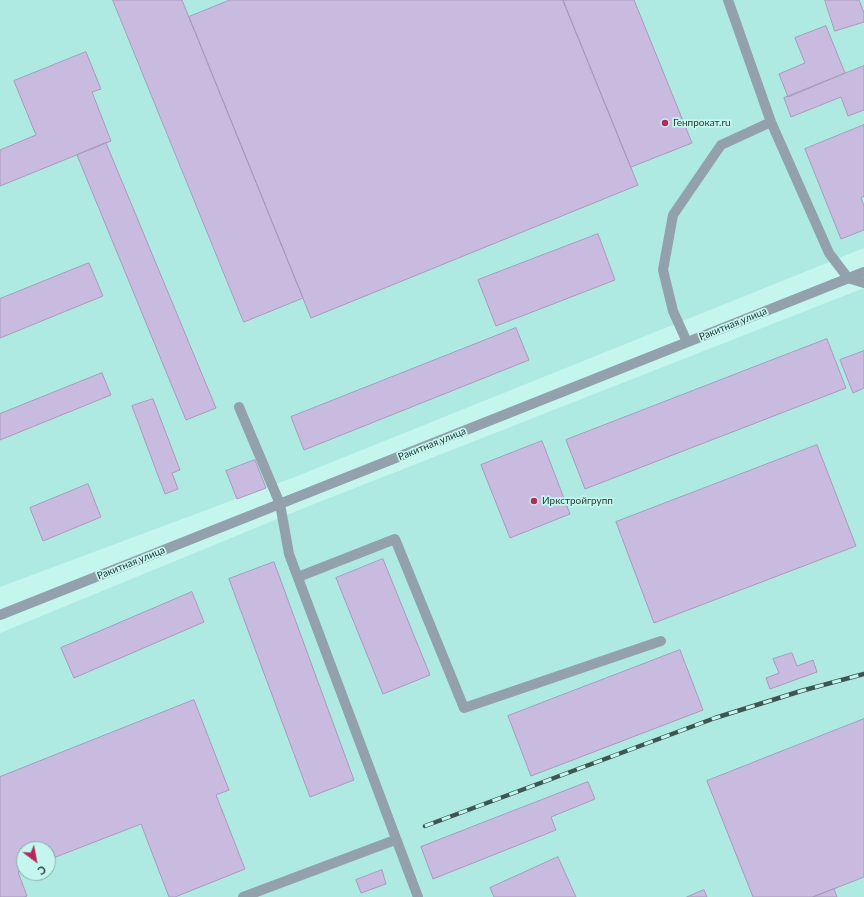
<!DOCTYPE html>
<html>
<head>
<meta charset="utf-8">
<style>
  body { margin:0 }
  #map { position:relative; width:864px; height:897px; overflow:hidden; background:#c4f6ee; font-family:Lato,sans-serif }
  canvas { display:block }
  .north { position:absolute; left:16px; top:841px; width:40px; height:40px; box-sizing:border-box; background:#c4f6ee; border:1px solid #86aca6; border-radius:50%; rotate:148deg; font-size:11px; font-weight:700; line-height:16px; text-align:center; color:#283c39 }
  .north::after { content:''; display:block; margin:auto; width:14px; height:18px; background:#b6295d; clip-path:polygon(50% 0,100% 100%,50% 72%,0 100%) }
</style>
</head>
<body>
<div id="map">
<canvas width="864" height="897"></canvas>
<div class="north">С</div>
</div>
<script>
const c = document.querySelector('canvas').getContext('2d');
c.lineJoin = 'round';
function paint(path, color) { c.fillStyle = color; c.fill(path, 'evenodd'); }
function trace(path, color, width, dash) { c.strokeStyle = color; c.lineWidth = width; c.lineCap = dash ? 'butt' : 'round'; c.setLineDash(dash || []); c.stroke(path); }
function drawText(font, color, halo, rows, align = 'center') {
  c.font = font + ' Lato,sans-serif'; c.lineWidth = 3.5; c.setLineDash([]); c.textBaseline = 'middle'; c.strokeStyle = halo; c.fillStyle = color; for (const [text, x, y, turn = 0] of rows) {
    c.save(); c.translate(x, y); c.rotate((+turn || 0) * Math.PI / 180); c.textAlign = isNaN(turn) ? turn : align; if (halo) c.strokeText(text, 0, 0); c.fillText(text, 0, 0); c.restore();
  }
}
const built = new Path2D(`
  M 0,0 L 864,0 L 864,248 L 295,477 L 0,587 Z
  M 864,288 L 864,897 L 0,897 L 0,633 L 304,508 ZM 24,849 L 48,849 L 48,873 L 24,873 Z`);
const building = new Path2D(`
  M 113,0 L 182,0 L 303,298 L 244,322 Z
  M 230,0 L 563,0 L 638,185 L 311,318 L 189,17 Z
  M 563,0 L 634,0 L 692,143 L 631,167 Z
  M 825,0 L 859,0 L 864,13 L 864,22 L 835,31 Z
  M 826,26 L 845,73 L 788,97 L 779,74 L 805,63 L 795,38 Z
  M 86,52 L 101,89 L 92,92 L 111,141 L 0,186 L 0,150 L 36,135 L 14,81 Z
  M 864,66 L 864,110 L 848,116 L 841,97 L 791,117 L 784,98 Z
  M 864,125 L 864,196 L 861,198 L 864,206 L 864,230 L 841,239 L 805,149 Z
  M 106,143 L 216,408 L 186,420 L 77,155 Z
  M 598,234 L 615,280 L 496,326 L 478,280 Z
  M 89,263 L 103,296 L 0,338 L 0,299 Z
  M 516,328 L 529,360 L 304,450 L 291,417 Z
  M 827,339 L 846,388 L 585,489 L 566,440 Z
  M 864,351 L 864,388 L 853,393 L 840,360 Z
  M 102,373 L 111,395 L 0,440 L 0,414 Z
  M 153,399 L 180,470 L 172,473 L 178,489 L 165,494 L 132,406 Z
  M 542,441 L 570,514 L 510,538 L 481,465 Z
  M 817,445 L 856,546 L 654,623 L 616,522 Z
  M 255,460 L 266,488 L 237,499 L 226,471 Z
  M 88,484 L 101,517 L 43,541 L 30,508 Z
  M 383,559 L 430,675 L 383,694 L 336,578 Z
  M 274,562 L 354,780 L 310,797 L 229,579 Z
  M 192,592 L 204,622 L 74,678 L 61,648 Z
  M 680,650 L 703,710 L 531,776 L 508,716 Z
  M 792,653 L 797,666 L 813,660 L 817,672 L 770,689 L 766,678 L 779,673 L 773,659 Z
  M 194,700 L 229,790 L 216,795 L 245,869 L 175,897 L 169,897 L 141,824 L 48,860 L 48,849 L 24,849 L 24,870 L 18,872 L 27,896 L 24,897 L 0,897 L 0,777 Z
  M 864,719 L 864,877 L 813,897 L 753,897 L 707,781 Z
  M 588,782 L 595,799 L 551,817 L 556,830 L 433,879 L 421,847 Z
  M 558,857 L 576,897 L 494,897 L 490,888 Z
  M 382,870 L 386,884 L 361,893 L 356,880 Z
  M 834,889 L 837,897 L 813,897 Z
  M 704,890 L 707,897 L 687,897 Z`);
const lane = new Path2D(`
  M 728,0 L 771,122 L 829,253 L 848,278 L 864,283
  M 687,342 L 673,311 L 663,270 L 673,215 L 721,145 L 771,122
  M 239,407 L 280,504 L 289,554 L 418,897
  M 298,577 L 395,539 L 464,708 L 661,641
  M 243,897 L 395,840`);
const street = new Path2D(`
  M 0,615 L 864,272`);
const rail = new Path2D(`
  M 425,826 L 715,718 L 801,691 L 864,674`);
const markers = [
  [665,123,4,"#b6295d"],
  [534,501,4,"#b6295d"]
];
const poiNames = [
  ["Генпрокат.ru",673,123],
  ["Иркстройгрупп",542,501]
];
const streetNames = [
  ["Ракитная улица",733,324,-22],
  ["Ракитная улица",432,444,-22],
  ["Ракитная улица",131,563,-22]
];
paint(built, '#afeae2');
paint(building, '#c9badf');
trace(building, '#a99abd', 1);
trace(lane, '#93a1ad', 10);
trace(street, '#93a1ad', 10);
trace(rail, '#3e5652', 4.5);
trace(rail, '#c4f6ee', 3, [9]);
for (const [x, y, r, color] of markers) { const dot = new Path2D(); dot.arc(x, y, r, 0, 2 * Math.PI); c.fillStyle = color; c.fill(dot); trace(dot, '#c4f6ee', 1.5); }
drawText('10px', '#283c39', '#c4f6ee', poiNames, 'left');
drawText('10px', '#283c39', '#c4f6ee', streetNames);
</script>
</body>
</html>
